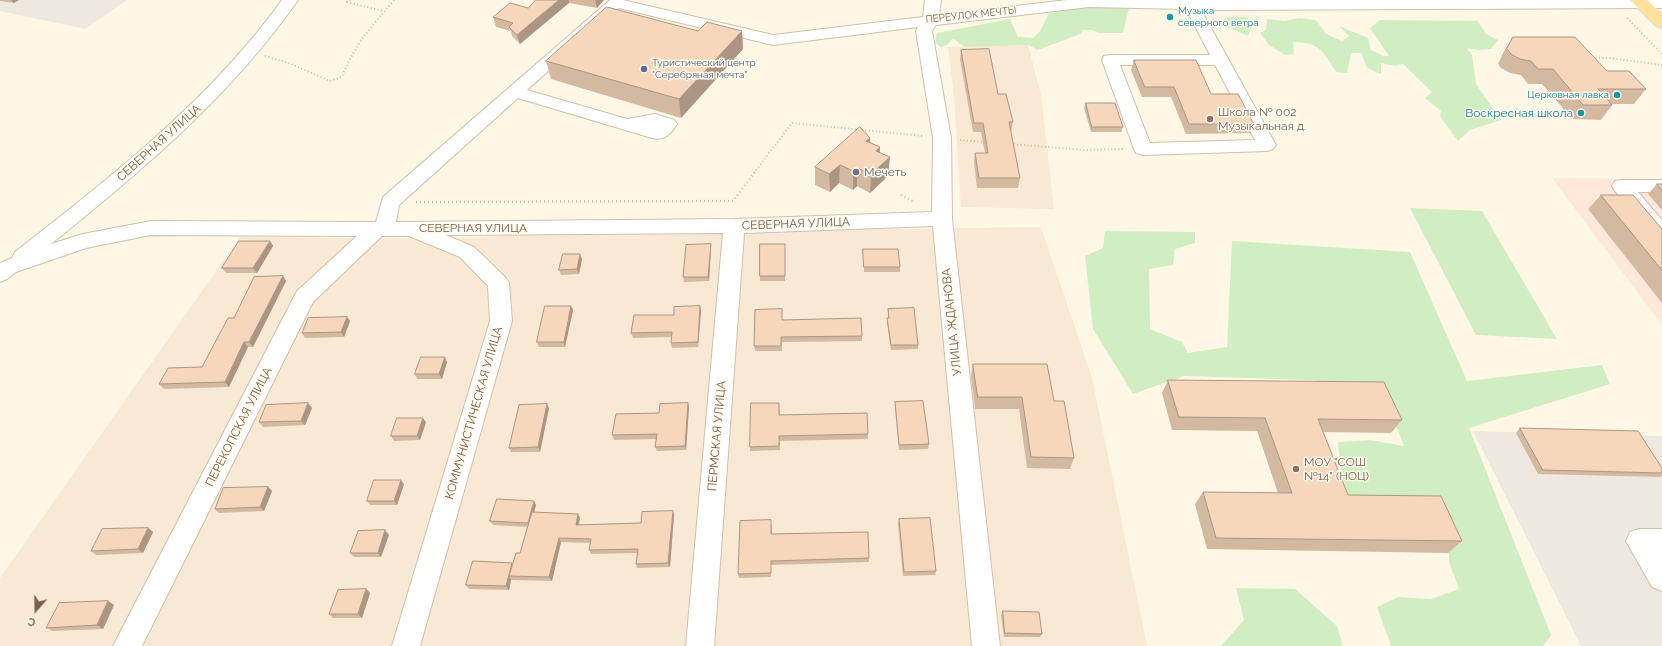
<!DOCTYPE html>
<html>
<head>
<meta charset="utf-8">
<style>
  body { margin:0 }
  #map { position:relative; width:1662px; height:646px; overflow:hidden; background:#fef7e6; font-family:Raleway,sans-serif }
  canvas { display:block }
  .north { position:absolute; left:16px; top:590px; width:40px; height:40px; -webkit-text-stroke:3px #fffaee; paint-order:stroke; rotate:200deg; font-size:11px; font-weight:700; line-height:16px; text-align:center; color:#7b5d47 }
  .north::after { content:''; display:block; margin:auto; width:14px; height:18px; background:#7b5d47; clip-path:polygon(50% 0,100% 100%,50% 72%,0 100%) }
</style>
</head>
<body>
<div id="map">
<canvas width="1662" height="646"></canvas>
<div class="north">С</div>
</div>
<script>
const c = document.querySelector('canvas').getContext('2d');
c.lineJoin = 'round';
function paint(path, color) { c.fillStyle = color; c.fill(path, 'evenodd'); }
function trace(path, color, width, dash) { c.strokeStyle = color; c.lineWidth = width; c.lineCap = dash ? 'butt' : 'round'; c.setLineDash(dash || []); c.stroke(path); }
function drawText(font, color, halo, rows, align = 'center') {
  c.font = font + ' Raleway,sans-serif'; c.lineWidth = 3; c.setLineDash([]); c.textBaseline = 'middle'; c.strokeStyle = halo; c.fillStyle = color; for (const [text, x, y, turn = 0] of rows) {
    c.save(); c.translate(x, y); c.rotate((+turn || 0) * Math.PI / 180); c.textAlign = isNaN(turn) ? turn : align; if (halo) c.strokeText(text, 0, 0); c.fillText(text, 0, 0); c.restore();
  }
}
const residential = new Path2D(`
  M 1028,45 L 1041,95 L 1054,209 L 961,207 L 954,96 L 948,47 Z
  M 1041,227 L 1092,378 L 1147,646 L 0,646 L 0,578 L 240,237 L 446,239 L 541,234 Z`);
const commercial = new Path2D(`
  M 1552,178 L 1662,179 L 1662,325 Z`);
const industrial = new Path2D(`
  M 0,0 L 127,0 L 85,29 L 0,11 Z
  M 1473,431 L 1662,436 L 1662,646 L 1581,646 Z`);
const green = new Path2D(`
  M 1091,7 L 1129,8 L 1123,33 L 1098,33 L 1093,30 L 1083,30 L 1080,34 L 1038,50 L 1028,45 L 964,47 L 953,38 L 947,45 L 941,47 L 935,43 L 937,33 L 1010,19 L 1018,37 L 1033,38 L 1040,31 L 1049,13 Z
  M 1227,17 L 1247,17 L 1251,27 L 1248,36 L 1227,27 L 1225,24 Z
  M 1300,18 L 1316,20 L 1326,34 L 1342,41 L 1349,36 L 1339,26 L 1368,38 L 1371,50 L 1384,56 L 1389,56 L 1370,28 L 1380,20 L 1478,21 L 1486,34 L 1498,40 L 1491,49 L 1480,50 L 1467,48 L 1472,55 L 1476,84 L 1501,120 L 1470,130 L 1458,141 L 1440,116 L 1441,111 L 1425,98 L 1432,92 L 1403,64 L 1395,66 L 1381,63 L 1381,74 L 1367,68 L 1361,53 L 1351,53 L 1347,73 L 1336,72 C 1324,52 1319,42 1293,42 L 1294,54 L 1285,55 L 1269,45 L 1260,33 L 1266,30 L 1267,19 L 1284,21 Z
  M 1410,208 L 1482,211 L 1557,339 L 1476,335 Z
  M 1105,231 L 1195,232 L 1195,243 L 1175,249 L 1173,265 L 1149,269 L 1150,329 L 1182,342 L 1188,353 L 1227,347 L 1232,241 L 1410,252 L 1467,381 L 1602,365 L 1610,384 L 1469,428 L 1551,635 L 1543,646 L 1391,646 L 1377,607 L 1398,597 L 1431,599 L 1459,589 L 1449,562 L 1449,529 L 1351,503 L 1341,475 L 1338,442 L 1370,440 L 1404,446 L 1381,388 L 1312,380 L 1184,376 L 1133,394 L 1093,329 L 1085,256 L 1103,248 Z
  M 1236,588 L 1295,589 L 1337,626 L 1343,646 L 1221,646 L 1244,620 Z`);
const pathFar1 = new Path2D(`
  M 350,0 L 347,2 L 383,11
  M 1627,18 L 1662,54
  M 265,56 L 289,63 L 330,81 L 342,77 C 355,44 371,27 394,0
  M 1592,58 L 1610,58 L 1662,65
  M 960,140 L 985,142
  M 1010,144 L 1084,150 L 1125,149
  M 754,173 L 792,123 L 923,136`);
const path = new Path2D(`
  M 901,195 L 914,202
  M 416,202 L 733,201 L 755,172`);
const minor = new Path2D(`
  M 282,0 L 298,0 C 230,97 143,170 51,244 L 83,234 L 151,221 L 376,222 L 383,197 L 610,0 L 623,0 L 773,35 L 923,17 L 925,0 L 941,0 L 939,15 L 1067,0 L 1662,0 L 1662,8 L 1201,10 L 1276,145 L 1273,149 L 1267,151 L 1143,155 L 1136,153 L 1134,149 L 1102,60 L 1104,56 L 1110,55 L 1210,55 L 1186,9 L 1089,7 L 936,25 L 932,31 L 951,138 L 952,219 L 1000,646 L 972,646 L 933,226 L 744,233 L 714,646 L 686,646 L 723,233 L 446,235 L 474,247 L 505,277 L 509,283 L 512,321 L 420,646 L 392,646 L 490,321 L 488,286 L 460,257 L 409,236 L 382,236 L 313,302 L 142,646 L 113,646 L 297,291 L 357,236 L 151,235 L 86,248 L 16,272 L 7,279 L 0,282 L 0,263 L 12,258 L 15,252 C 112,176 209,101 282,0 ZM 619,8 L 773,45 L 918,27 L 916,31 L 933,138 L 932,212 L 734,219 L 396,222 L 399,205 L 518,98 L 652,138 C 664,141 671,134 677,124 L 674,120 L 655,114 L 627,119 L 527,90 ZM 1120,65 L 1215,65 L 1255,140 L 1150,143 Z
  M 1622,180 L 1662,180 L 1662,192 L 1638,192 L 1662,220 L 1662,240 L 1655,238 L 1615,191 L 1612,186 L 1615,181 Z
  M 1639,529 L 1662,529 L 1662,591 L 1652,587 L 1626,541 L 1630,532 Z`);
const major = new Path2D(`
  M 1630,0 L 1647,0 L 1662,14 L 1662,28 L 1656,26 Z`);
const wall = new Path2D(`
  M 0,0 L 19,0 L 14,3 L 0,1 Z
  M 536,0 L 604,0 L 597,8 L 569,3 L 520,44 L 512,36 L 511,31 L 496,27 L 493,17 L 528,8 Z
  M 698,31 L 742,31 L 743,49 L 681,118 L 551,79 L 546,61 Z
  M 1513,37 L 1607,71 L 1646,89 L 1634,104 L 1611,104 L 1612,105 L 1601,120 L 1572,119 L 1542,84 L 1528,84 L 1521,75 L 1510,73 L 1501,68 L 1498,64 L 1504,51 Z
  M 961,50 L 998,94 L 1013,122 L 1011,132 L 1020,178 L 1018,188 L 977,188 L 974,163 L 975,153 L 985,153 L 981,132 L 973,132 L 960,59 Z
  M 1134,60 L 1211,94 L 1254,124 L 1250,133 L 1186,134 L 1171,97 L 1142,97 L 1131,70 Z
  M 1086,103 L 1123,127 L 1121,132 L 1091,132 L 1084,108 Z
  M 870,138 L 870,142 L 880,147 L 880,153 L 888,176 L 870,193 L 857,186 L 853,190 L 839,183 L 830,192 L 815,185 L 815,167 Z
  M 1657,184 L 1662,184 L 1662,210 L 1648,194 Z
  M 1601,195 L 1662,229 L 1662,303 L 1588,209 Z
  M 270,241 L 273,246 L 257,273 L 226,273 L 222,268 Z
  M 785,244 L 785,281 L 760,281 L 760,276 Z
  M 711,249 L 709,281 L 684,282 L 683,277 Z
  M 863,249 L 900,267 L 900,272 L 864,272 Z
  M 582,259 L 579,274 L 561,275 L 559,270 Z
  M 283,276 L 286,281 L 253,347 L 248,347 L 229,387 L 164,389 L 159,384 L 202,367 L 234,318 Z
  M 571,306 L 573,310 L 565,347 L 539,347 L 537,342 Z
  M 700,306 L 701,311 L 698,347 L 672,348 L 671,343 L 671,337 L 633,338 L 631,333 L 674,315 Z
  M 888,309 L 918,345 L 918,349 L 891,350 L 887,323 L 887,318 L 888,318 Z
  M 347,317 L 350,321 L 344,337 L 305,338 L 302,333 Z
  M 782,320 L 862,336 L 862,341 L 782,342 L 782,351 L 755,351 L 754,346 Z
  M 447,362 L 442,379 L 417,379 L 415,374 Z
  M 973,364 L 1054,401 L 1074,458 L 1070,469 L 1027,468 L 1019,409 L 975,409 L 971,376 Z
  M 1168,380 L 1402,420 L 1391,433 L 1323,432 L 1348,495 L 1462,541 L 1448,553 L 1207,549 L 1195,504 L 1203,492 L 1278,493 L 1257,431 L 1172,430 L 1162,393 Z
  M 895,402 L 929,444 L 928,449 L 899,450 L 895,406 Z
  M 688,403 L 689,407 L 686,450 L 657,451 L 655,447 L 656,439 L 614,440 L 612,435 L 659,413 Z
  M 779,403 L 780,415 L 868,434 L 868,439 L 780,441 L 780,450 L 750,451 L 750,447 Z
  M 312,408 L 305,425 L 263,427 L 259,422 Z
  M 549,408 L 540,452 L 511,452 L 509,448 Z
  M 426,422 L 420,440 L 394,441 L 391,436 Z
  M 1520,428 L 1662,468 L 1662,476 L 1659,477 L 1538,474 L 1516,433 Z
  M 404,484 L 397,505 L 370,505 L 367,501 Z
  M 268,487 L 272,491 L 264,511 L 219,513 L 215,509 Z
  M 534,501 L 536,505 L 534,512 L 578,514 L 580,518 L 579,525 L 641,523 L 673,511 L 674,515 L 670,567 L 637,568 L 636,564 L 637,553 L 591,554 L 589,550 L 590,543 L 561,542 L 552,581 L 511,580 L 509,590 L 469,589 L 466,585 L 513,563 L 520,553 L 527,527 L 493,525 L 490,521 Z
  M 899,519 L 936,571 L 935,575 L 903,576 L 898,524 Z
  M 772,524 L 772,534 L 869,558 L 869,562 L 771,565 L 771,577 L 739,578 L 738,574 Z
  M 148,528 L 153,532 L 143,553 L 96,555 L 91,551 Z
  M 389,535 L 381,557 L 354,557 L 350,553 Z
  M 366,589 L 370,593 L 362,618 L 333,618 L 329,614 Z
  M 108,601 L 114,605 L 103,629 L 53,631 L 46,628 Z
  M 1003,611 L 1042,634 L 1040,637 L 1004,637 L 1001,615 Z`);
const shadedWall = new Path2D(`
  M 11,0 L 19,0 L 14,3 Z
  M 559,0 L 569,0 L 569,3 L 520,44 L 517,35 Z
  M 595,0 L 604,0 L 597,8 Z
  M 742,31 L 743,49 L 681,118 L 679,99 Z
  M 870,138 L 869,156 L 866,141 Z
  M 880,147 L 879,165 L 876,151 Z
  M 890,157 L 888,176 L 870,193 L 871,174 Z
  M 840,165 L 839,183 L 830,192 L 829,174 Z
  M 857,168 L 857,186 L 853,190 L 853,171 Z
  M 270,241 L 273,246 L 257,273 L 253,268 Z
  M 711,244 L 711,249 L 709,281 L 708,277 Z
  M 580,254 L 582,259 L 579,274 L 577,269 Z
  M 283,276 L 286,281 L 253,347 L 249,342 Z
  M 571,306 L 573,310 L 565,347 L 564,342 Z
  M 700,306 L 701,311 L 698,347 L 698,342 Z
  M 347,317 L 350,321 L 344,337 L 341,332 Z
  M 244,342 L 248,347 L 229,387 L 225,382 Z
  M 445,357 L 447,362 L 442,379 L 439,374 Z
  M 308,403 L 312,408 L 305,425 L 301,421 Z
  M 688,403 L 689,407 L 686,450 L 685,446 Z
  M 547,404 L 549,408 L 540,452 L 538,447 Z
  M 423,418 L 426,422 L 420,440 L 417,436 Z
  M 401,480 L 404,484 L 397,505 L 394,501 Z
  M 268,487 L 272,491 L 264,511 L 260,507 Z
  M 534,501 L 536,505 L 530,527 L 528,523 Z
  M 673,511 L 674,515 L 670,567 L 668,563 Z
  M 578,514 L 580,518 L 577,529 L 576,525 Z
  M 148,528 L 153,532 L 143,553 L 138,549 Z
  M 385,530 L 389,535 L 381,557 L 378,553 Z
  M 559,538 L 561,542 L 552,581 L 549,577 Z
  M 512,563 L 509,576 L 511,580 L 509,590 L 506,586 Z
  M 366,589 L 370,593 L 362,618 L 358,614 Z
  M 108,601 L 114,605 L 103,629 L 97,625 Z`);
const building = new Path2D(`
  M 536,0 L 559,0 L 517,35 L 509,27 L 513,23 L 493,17 L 510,3 L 528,8 Z
  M 607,7 L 698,31 L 707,22 L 742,31 L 679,99 L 546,61 Z
  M 1513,37 L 1575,37 L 1607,71 L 1629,71 L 1646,89 L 1598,89 L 1612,105 L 1583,105 L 1553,69 L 1538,69 L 1531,61 L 1520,59 L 1511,54 L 1507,49 Z
  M 989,49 L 998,94 L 1006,94 L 1013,122 L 1009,122 L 1020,178 L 979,178 L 975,153 L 988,153 L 983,123 L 974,123 L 961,50 Z
  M 1134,60 L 1196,60 L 1211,94 L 1238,94 L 1254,124 L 1189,124 L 1174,87 L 1145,87 Z
  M 1086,103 L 1115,103 L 1123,127 L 1092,127 Z
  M 860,127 L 870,138 L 866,141 L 880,147 L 876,151 L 890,157 L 871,174 L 857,168 L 853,171 L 840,165 L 829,174 L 815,167 Z
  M 1657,184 L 1662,184 L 1662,190 Z
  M 1601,195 L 1633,195 L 1662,229 L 1662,270 Z
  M 239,241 L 270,241 L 253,268 L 222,268 Z
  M 711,244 L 708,277 L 683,277 L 686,245 Z
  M 760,244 L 785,244 L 785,276 L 760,276 Z
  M 863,249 L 898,249 L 900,267 L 864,267 Z
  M 563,254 L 580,254 L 577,269 L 559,270 Z
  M 283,276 L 249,342 L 244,342 L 225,382 L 159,384 L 168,368 L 202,367 L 228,318 L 234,318 L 254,277 Z
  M 545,306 L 571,306 L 564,342 L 537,342 Z
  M 700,306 L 698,342 L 671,343 L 672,332 L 631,333 L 634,315 L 674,315 L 674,307 Z
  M 914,308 L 918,345 L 891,345 L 887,318 L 889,318 L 888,309 Z
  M 782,309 L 782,320 L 861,318 L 862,336 L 781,337 L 781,346 L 754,346 L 755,310 Z
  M 347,317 L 341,332 L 302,333 L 308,318 Z
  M 421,357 L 445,357 L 439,374 L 415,374 Z
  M 973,364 L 1047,364 L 1054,401 L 1064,401 L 1074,458 L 1031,457 L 1022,397 L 978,397 Z
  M 1168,380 L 1384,382 L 1402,420 L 1318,419 L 1348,495 L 1441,496 L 1462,541 L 1216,538 L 1203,492 L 1292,493 L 1265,418 L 1179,417 Z
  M 923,401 L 929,444 L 899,445 L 895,402 Z
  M 308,403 L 301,421 L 259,422 L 266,405 Z
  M 688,403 L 685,446 L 655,447 L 657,434 L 612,435 L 616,414 L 659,413 L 660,404 Z
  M 751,403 L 779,403 L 779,415 L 867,413 L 868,434 L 779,436 L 779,446 L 750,447 Z
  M 547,404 L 538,447 L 509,448 L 519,405 Z
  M 397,418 L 423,418 L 417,436 L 391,436 Z
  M 1520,428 L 1638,431 L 1662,468 L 1662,473 L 1543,470 Z
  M 374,480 L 401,480 L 394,501 L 367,501 Z
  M 268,487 L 260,507 L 215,509 L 223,488 Z
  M 497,499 L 534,501 L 528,523 L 490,521 Z
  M 673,511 L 668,563 L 636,564 L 638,549 L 589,550 L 591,539 L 559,538 L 549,577 L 509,576 L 516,553 L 520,553 L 532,512 L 578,514 L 576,525 L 641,523 L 642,512 Z
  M 930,518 L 936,571 L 904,572 L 899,519 Z
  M 771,520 L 771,534 L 868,532 L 869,558 L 771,561 L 771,573 L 738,574 L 740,521 Z
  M 148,528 L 138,549 L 91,551 L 102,529 Z
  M 385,530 L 378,553 L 350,553 L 358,531 Z
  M 473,561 L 512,563 L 506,586 L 466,585 Z
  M 366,589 L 358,614 L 329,614 L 338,590 Z
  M 108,601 L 97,625 L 46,628 L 59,603 Z
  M 1003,611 L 1039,612 L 1042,634 L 1005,633 Z`);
const markers = [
  [1170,17,4,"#0f9aa8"],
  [644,69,4,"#5c6f8a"],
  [1617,95,4,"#0f9aa8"],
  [1581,113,4,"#0f9aa8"],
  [1210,119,4,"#8d6e63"],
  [856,172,4,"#6b7280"],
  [1296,469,4,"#8d6e63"]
];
const farCulturenames = [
  ["Музыка",1178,11],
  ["северного ветра",1178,23],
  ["Церковная лавка",1609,95,"right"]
];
const farStreetnames = [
  ["ПЕРЕУЛОК МЕЧТЫ",971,15,-6]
];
const farServicenames = [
  ["Туристический центр",652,63],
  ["\"Серебряная мечта\"",652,75]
];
const educationNames = [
  ["Школа № 002",1218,112],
  ["Музыкальная д.",1218,126],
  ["МОУ \"СОШ",1304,462],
  ["№14\" (НОЦ)",1304,476]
];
const cultureNames = [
  ["Воскресная школа",1573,113]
];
const streetNames = [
  ["СЕВЕРНАЯ УЛИЦА",159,143,-42],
  ["СЕВЕРНАЯ УЛИЦА",796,224,-2],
  ["СЕВЕРНАЯ УЛИЦА",473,228],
  ["УЛИЦА ЖДАНОВА",952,322,-96],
  ["КОММУНИСТИЧЕСКАЯ УЛИЦА",474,413,-74],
  ["ПЕРЕКОПСКАЯ УЛИЦА",239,427,-63],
  ["ПЕРМСКАЯ УЛИЦА",717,436,-85]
];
const worshipNames = [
  ["Мечеть",864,172]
];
paint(residential, '#f7e9d3');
paint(commercial, '#ffe7d9');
paint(industrial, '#eee8e0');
paint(green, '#d1eec2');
trace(minor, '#d2bfaa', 2);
trace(major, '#dfd8d3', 2);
trace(pathFar1, '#dcba9d', 2, [1, 2.5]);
trace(path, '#dcba9d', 2.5, [1, 3]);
paint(minor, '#fff');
paint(major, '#ffe19c');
paint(wall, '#d4b9a1');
paint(shadedWall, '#ac9683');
paint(building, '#f6d7bb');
trace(building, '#ac9683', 1);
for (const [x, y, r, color] of markers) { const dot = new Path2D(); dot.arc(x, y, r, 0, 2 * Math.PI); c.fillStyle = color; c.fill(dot); trace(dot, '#fffaee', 1.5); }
drawText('10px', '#0d838f', '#fffaee', farCulturenames, 'left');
drawText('10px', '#7b5d47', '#fffaee', farStreetnames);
drawText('10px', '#4e5e75', '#fffaee', farServicenames, 'left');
drawText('12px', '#785e54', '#fffaee', educationNames, 'left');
drawText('12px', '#0d838f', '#fffaee', cultureNames, 'right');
drawText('12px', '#7b5d47', '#fffaee', streetNames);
drawText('12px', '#5b616d', '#fffaee', worshipNames, 'left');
</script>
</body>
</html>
